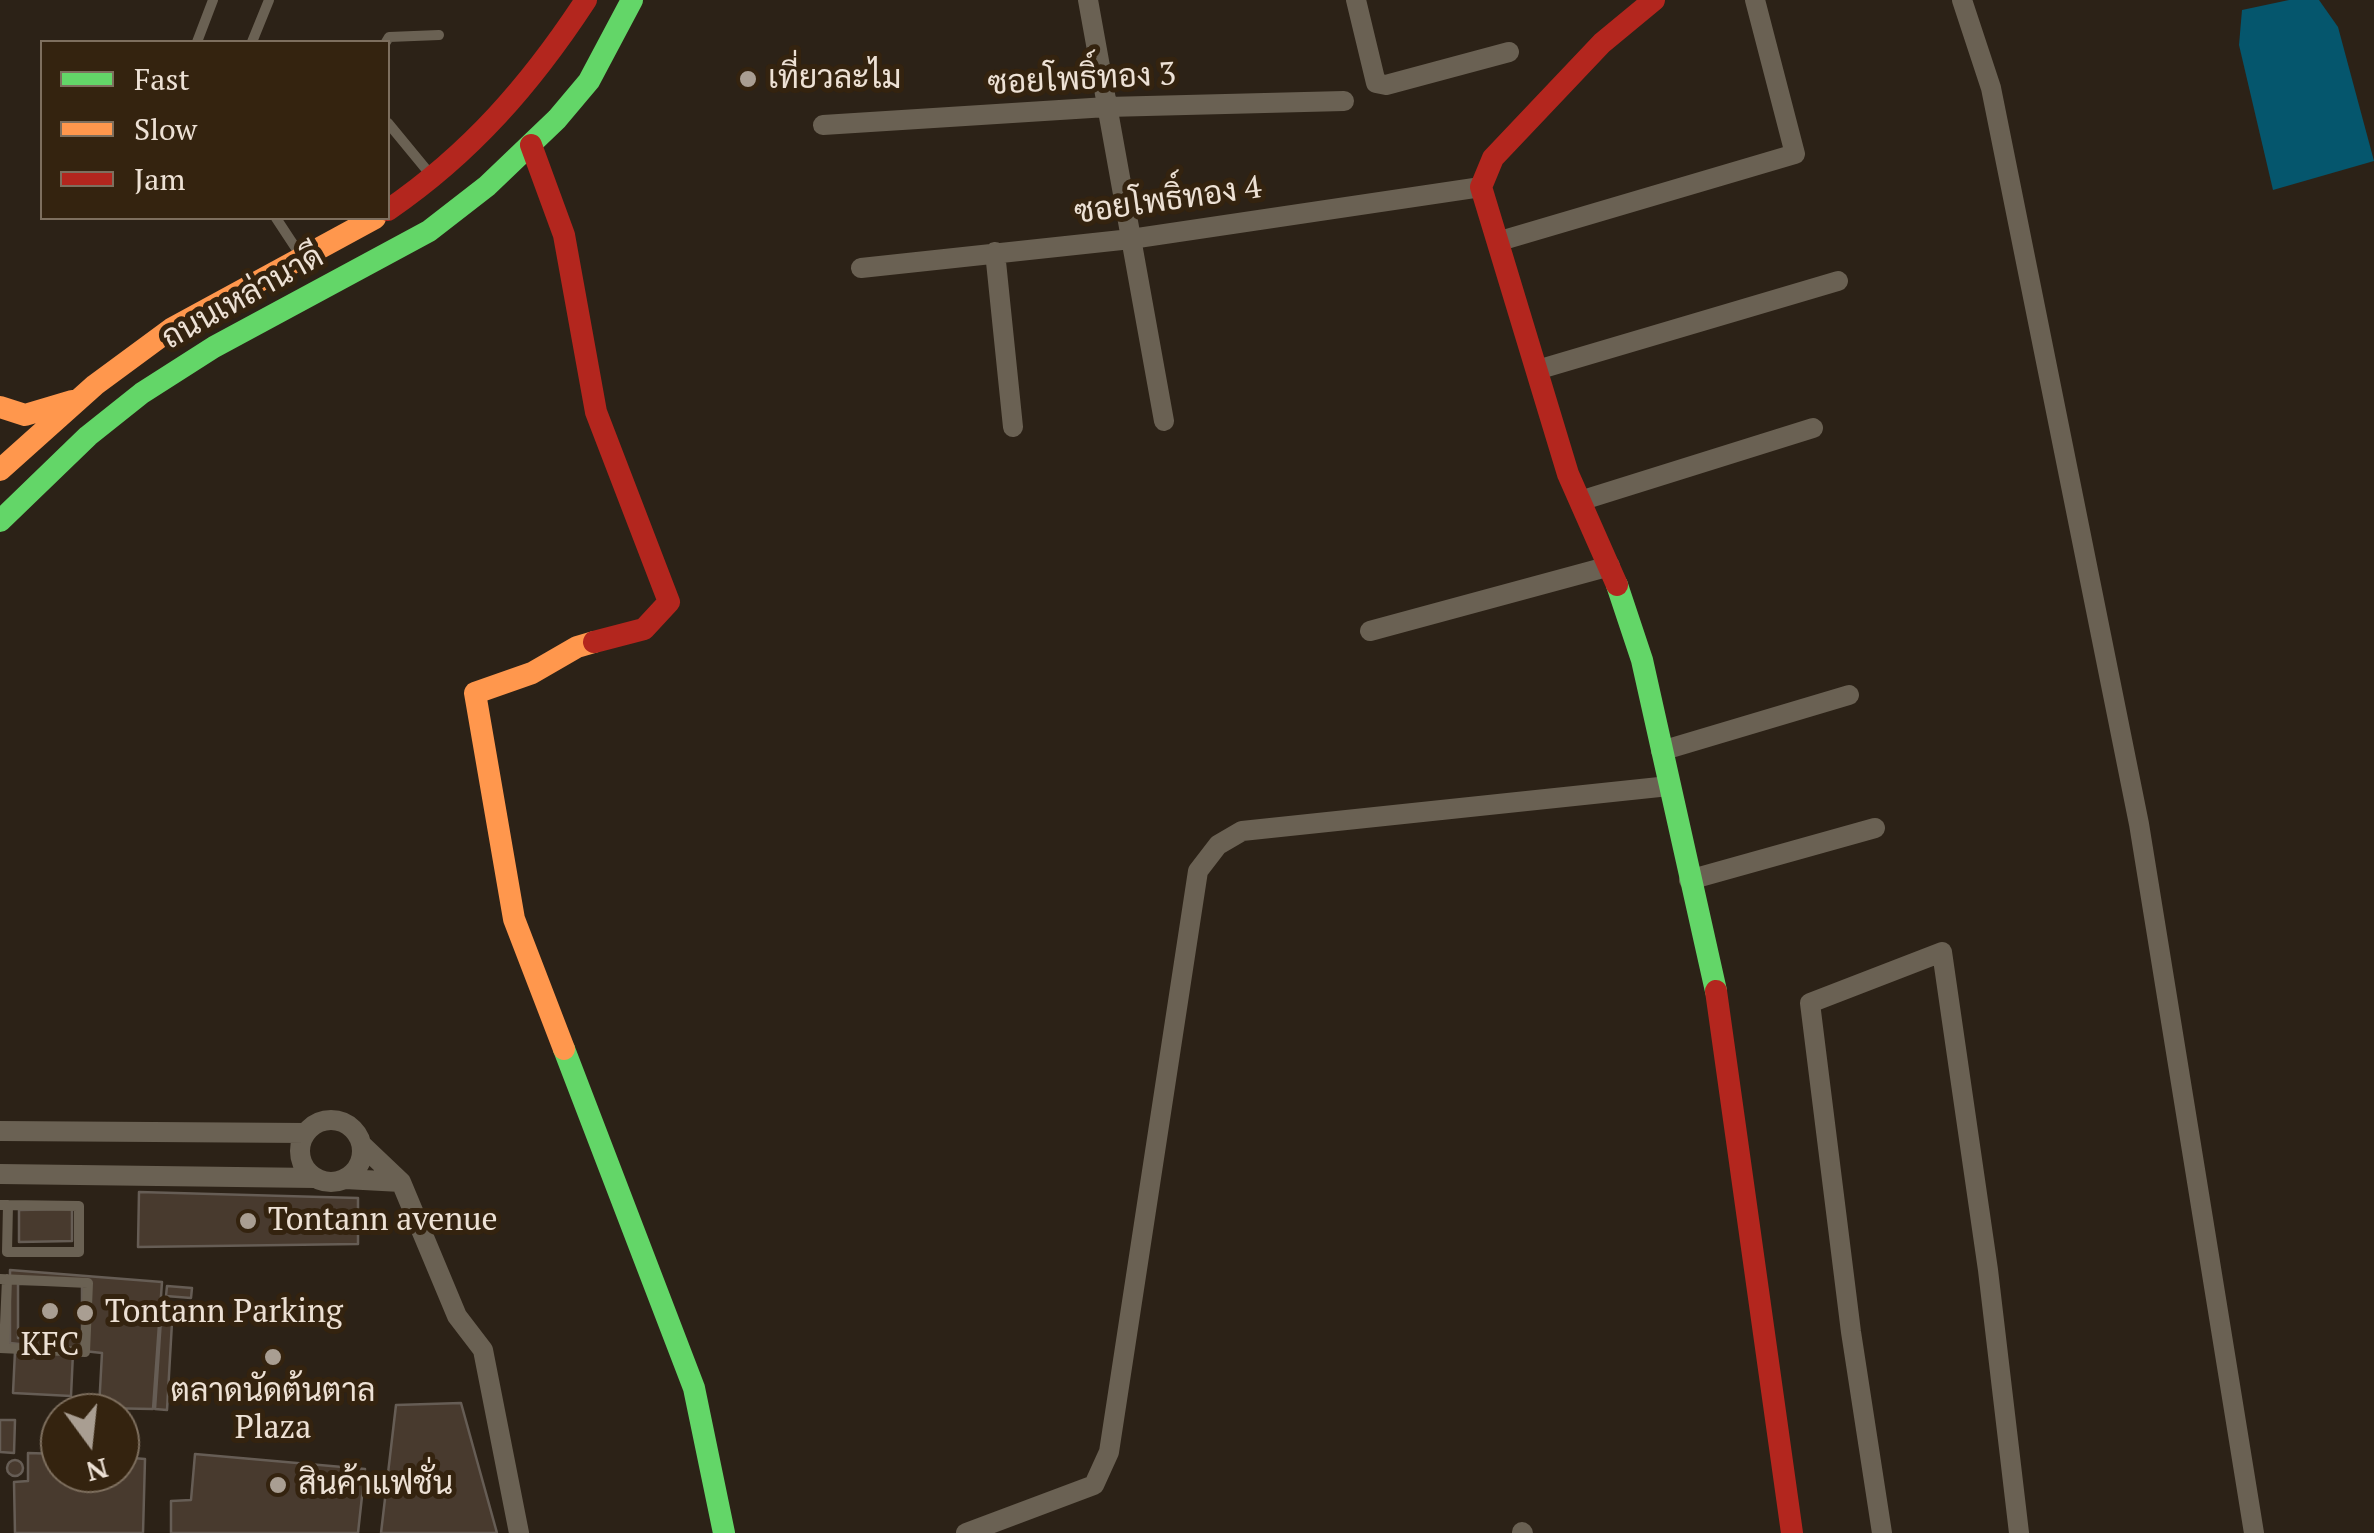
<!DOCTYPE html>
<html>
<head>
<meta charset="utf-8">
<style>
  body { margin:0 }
  #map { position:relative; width:2374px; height:1533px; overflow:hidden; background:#2c2217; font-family:"PT Serif",serif }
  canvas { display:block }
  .legend { position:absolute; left:40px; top:40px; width:350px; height:180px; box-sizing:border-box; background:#34230f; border:2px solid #7e6f5e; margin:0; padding:12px 18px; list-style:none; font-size:30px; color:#ede1d5 }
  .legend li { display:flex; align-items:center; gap:20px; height:50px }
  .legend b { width:50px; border:2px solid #7e6f5e }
  .north { position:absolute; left:40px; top:1393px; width:100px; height:100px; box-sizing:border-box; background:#34230f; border:2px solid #7e6f5e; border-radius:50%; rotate:165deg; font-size:28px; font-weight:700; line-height:40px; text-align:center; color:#ede1d5 }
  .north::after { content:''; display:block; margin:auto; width:35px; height:45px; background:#a99e92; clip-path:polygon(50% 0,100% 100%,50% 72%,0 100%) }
</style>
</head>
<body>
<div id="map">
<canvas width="2374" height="1533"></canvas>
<ul class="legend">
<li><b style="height:12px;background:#63d668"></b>Fast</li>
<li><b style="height:12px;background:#ff974d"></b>Slow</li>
<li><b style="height:12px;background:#b3261e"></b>Jam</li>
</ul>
<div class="north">N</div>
</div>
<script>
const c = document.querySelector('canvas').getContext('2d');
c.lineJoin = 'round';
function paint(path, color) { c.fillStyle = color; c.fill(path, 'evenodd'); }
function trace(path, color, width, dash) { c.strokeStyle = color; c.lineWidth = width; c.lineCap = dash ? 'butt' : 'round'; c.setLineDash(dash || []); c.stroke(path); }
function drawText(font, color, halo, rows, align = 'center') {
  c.font = font + ' "PT Serif",Sarabun,serif'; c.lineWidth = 10; c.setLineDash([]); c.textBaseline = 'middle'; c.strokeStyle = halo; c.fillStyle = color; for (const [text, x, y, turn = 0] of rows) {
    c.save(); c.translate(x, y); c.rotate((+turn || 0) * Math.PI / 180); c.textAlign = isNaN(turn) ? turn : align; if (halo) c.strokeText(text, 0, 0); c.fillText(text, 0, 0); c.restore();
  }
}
const water = new Path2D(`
  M 2289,0 L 2319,0 L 2338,27 L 2374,161 L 2273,190 L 2239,45 L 2242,10 Z`);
const building = new Path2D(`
  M 139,1192 L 358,1198 L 358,1244 L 138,1247 Z
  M 72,1209 L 72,1241 L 19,1242 L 19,1210 Z
  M 10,1270 L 162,1282 L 153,1409 L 99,1408 L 102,1353 L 10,1343 Z
  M 18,1284 L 82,1284 L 82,1338 L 18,1338 Z
  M 167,1286 L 192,1288 L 191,1298 L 166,1296 Z
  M 162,1304 L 173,1305 L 167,1410 L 155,1409 Z
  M 15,1351 L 73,1353 L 71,1396 L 13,1393 Z
  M 461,1403 L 497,1533 L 381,1533 L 396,1405 Z
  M 0,1420 L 15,1420 L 14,1453 L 0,1452 Z
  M 28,1453 L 60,1454 L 60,1473 L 120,1473 L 120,1457 L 145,1459 L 143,1533 L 15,1533 L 14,1482 L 28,1481 Z
  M 195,1454 L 365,1469 L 358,1533 L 171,1533 L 171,1501 L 191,1500 Z
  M7 1468a8 8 0 1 1 16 0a8 8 0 1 1-16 0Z`);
const lane = new Path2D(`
  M 197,42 L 213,0
  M 252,42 L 269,0
  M 386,42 L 389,37 L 439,35
  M 388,123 L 430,174
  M 276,218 L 299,253
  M 0,1205 L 8,1205 L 79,1206 L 79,1252 L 7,1252 L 8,1205
  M 0,1279 L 88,1283 L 85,1352 L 0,1348
  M 4,1348 L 7,1279`);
const street = new Path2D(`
  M 1088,0 L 1164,421
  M 1356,0 L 1376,83 L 1386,85 L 1509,52
  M 1962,0 L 1991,88 L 2139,824 L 2254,1533
  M 823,125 L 1107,107 L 1344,101
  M 1500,241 L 1795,154 L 1755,0
  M 995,252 L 1013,427
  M 861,268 L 1131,239 L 1481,187
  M 1537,370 L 1838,281
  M 1583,500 L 1813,428
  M 1370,631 L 1610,566
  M 1661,751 L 1849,695
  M 1689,880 L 1875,828
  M300 1151a31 31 0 1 1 62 0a31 31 0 1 1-62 0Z
  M 0,1131 L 306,1133
  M 362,1145 L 401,1182 L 457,1316 L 483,1350 L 519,1533
  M 0,1174 L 315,1178
  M 345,1179 L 401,1182
  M 1522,1532 L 1523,1533
  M 966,1533 L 1094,1485 L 1109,1452 L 1198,871 L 1218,845 L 1242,831 L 1669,786
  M 1882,1533 L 1851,1332 L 1810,1003 L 1942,952 L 1988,1270 L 2019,1533`);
const fast = new Path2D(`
  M 0,521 L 88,436 L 142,393 L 214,347 L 429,231 L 487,186 L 557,119 L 589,81 L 632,0
  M 1617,585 L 1642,660 L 1716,991
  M 564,1049 L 694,1388 L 724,1533`);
const slow = new Path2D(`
  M 0,407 L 25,415 L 72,401
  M 0,470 L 95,385 L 171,329 L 375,218
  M 564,1049 L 514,919 L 475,693 L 532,673 L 577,647 L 594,642`);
const jam = new Path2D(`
  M 531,145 L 564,235 L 596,412 L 669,602 L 644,629 L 594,642
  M 388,210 C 471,153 531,84 586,0
  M 1617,585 L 1568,474 L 1481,187 L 1493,158 L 1602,43 L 1654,0
  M 1716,991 L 1792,1533`);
const markers = [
  [748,79,10,"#a99e92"],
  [248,1221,10,"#a99e92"],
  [50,1311,10,"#a99e92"],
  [85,1313,10,"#a99e92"],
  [273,1357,10,"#a99e92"],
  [278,1485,10,"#a99e92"]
];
const poiNames = [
  ["เที่ยวละไม",768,79],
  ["Tontann avenue",268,1221],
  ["Tontann Parking",105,1313],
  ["KFC",50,1346,"center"],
  ["ตลาดนัดต้นตาล",273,1392,"center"],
  ["Plaza",273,1429,"center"],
  ["สินค้าแฟชั่น",298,1485]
];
const streetNames = [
  ["ซอยโพธิ์ทอง 3",1082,80,-3],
  ["ซอยโพธิ์ทอง 4",1168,201,-8],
  ["ถนนเหล่านาดี",243,298,-29]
];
paint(water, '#05566d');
paint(building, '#483a2e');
trace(building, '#665d55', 2.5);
trace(lane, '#6a6153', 10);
trace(street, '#6a6153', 20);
trace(fast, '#63d668', 22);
trace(slow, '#ff974d', 22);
trace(jam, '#b3261e', 22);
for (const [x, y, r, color] of markers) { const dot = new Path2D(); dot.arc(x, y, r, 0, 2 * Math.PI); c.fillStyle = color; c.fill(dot); trace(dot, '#34230f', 4); }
drawText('32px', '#ede1d5', '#34230f', poiNames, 'left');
drawText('32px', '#ede1d5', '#34230f', streetNames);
</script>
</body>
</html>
